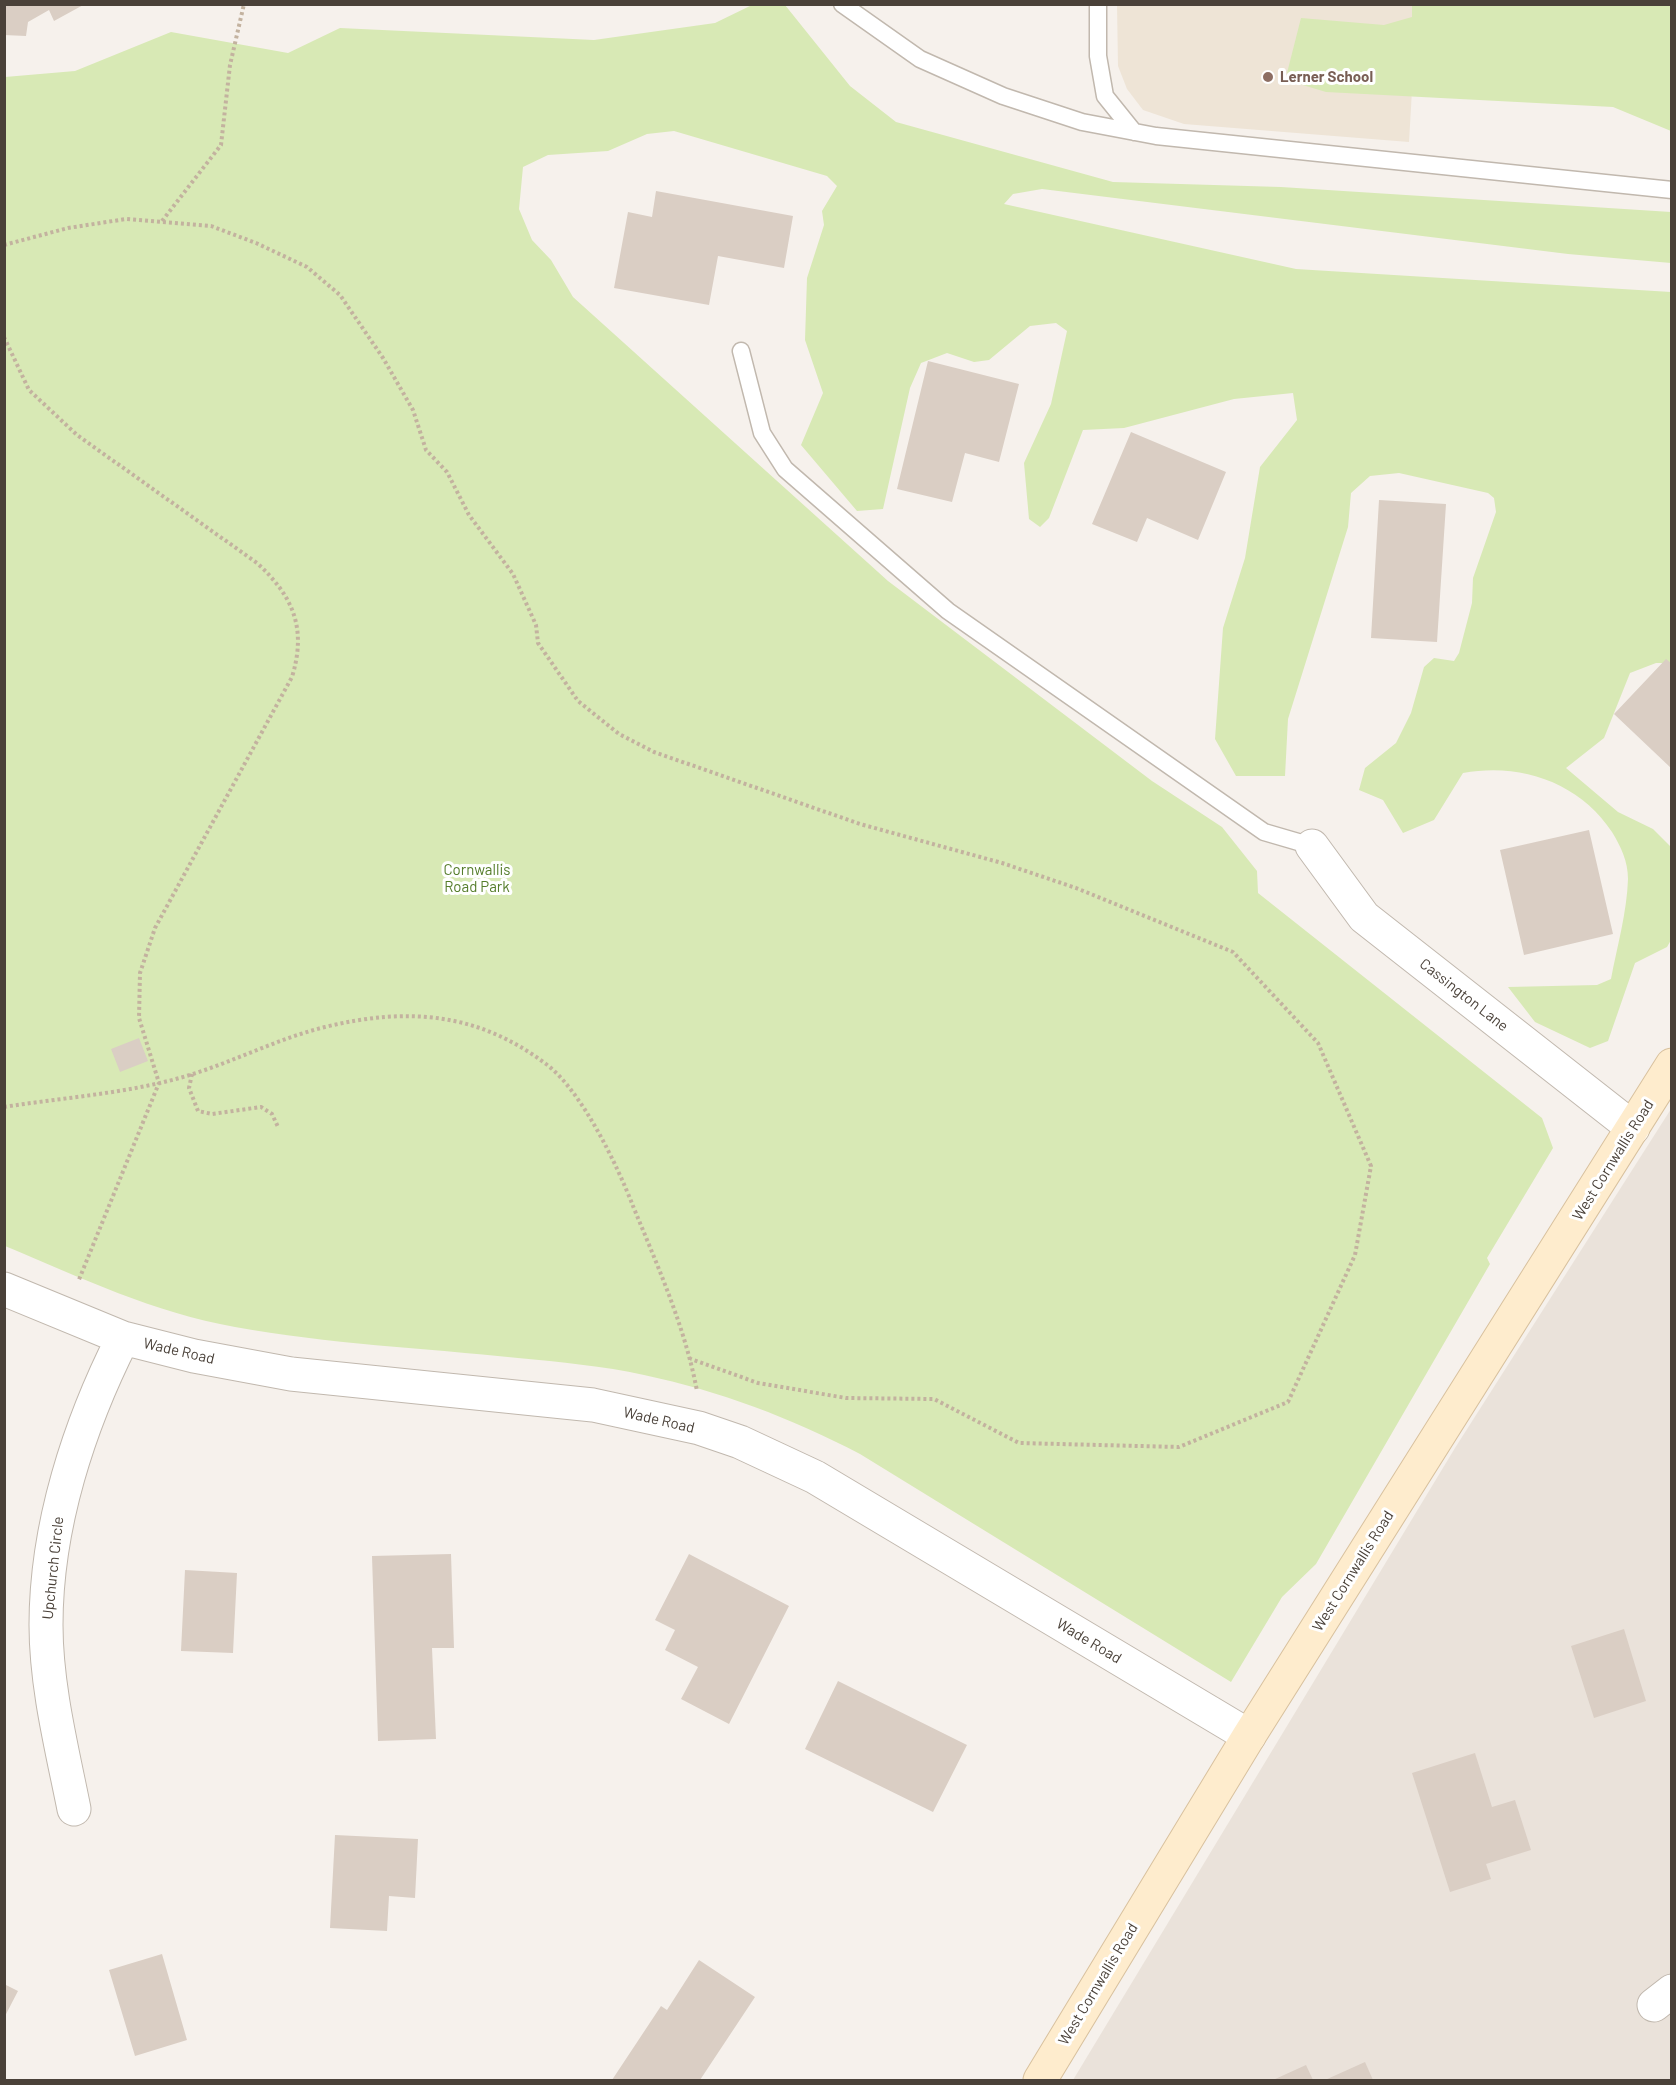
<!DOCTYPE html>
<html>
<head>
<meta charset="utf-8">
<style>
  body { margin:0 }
  #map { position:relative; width:1676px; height:2085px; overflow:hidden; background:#f6f1ec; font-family:Barlow,sans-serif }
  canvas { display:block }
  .frame { position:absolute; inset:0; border:6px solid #4a4139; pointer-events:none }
</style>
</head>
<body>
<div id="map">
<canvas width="1676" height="2085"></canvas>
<div class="frame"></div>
</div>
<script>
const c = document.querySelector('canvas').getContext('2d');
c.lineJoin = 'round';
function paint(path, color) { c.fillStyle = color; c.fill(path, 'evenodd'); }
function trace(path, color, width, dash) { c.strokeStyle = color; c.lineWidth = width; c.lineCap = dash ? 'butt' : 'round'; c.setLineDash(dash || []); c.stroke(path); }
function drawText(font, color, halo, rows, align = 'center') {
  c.font = font + ' Barlow,sans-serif'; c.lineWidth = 6; c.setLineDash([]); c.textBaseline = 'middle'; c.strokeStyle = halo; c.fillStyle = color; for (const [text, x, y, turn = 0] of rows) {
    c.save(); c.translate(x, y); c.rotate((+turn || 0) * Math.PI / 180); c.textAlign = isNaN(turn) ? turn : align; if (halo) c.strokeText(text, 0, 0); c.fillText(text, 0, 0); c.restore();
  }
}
const residential = new Path2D(`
  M 1671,1109 L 1671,2080 L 1073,2080 L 1455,1448 Z`);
const education = new Path2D(`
  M 1117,5 L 1417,5 L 1409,142 L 1184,124 L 1143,110 L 1127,89 L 1118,66 Z`);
const green = new Path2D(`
  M 752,5 L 785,5 L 850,86 L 896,122 L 1113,182 L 1281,187 L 1671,212 L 1671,263 L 1568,254 L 1042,189 L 1013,194 L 1004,204 L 1296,269 L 1671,292 L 1671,663 L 1656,663 L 1630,673 L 1604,738 L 1566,768 L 1618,812 L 1653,829 L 1671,847 L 1671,940 L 1667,947 L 1635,963 L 1608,1041 L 1590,1048 L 1535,1022 L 1508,987 L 1597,985 L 1611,979 C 1617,947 1627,912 1628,879 C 1628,861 1621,847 1612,832 C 1580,783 1521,762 1463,773 L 1434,820 L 1403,833 L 1383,800 L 1359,790 L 1365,768 L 1396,743 L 1411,713 L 1424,667 L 1434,658 L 1454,661 L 1459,653 L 1472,603 L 1473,578 L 1496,512 L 1494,498 L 1488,493 L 1399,473 L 1370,476 L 1351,493 L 1348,527 L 1288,719 L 1285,776 L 1236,776 L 1215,739 L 1223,628 L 1245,558 L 1260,467 L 1297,420 L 1293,393 L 1234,399 L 1124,428 L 1083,430 L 1049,518 L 1040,527 L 1029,519 L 1024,463 L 1051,404 L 1067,331 L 1056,323 L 1030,326 L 989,360 L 974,362 L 947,353 L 921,363 L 910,388 L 883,509 L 857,511 L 801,445 L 823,393 L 805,340 L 807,278 L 824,225 L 822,211 L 837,186 L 827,176 L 674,131 L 647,134 L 608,151 L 548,155 L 523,167 L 519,209 L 532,240 L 551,260 L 573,297 L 888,581 L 1152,781 L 1222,827 L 1257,871 L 1258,893 L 1542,1118 L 1553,1148 L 1487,1258 L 1490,1264 L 1316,1564 L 1282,1597 L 1231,1682 L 860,1454 C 791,1418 720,1391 644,1375 C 603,1366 560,1362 518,1358 C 424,1348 328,1344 235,1327 C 155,1313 79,1277 5,1246 L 5,77 L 75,71 L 171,32 L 288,53 L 340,28 L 594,40 L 715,23 Z
  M 1412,5 L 1671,5 L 1671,131 L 1613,107 L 1326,92 L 1296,83 L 1287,73 L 1301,18 L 1384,25 L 1412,17 Z`);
const building = new Path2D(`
  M 4,4 L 85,4 L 54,21 L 49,10 L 28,22 L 26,36 L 4,35 Z
  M 656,191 L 793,216 L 784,268 L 718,256 L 709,305 L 614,288 L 628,212 L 652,217 Z
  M 928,361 L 1019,384 L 999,462 L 965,453 L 952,502 L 897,489 Z
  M 1131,432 L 1226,472 L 1198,540 L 1147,518 L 1137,542 L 1092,524 Z
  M 1379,500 L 1446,504 L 1437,642 L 1371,638 Z
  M 1666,659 L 1672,664 L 1672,769 L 1614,714 Z
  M 1589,830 L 1613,934 L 1524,955 L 1500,850 Z
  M 139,1038 L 148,1061 L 120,1072 L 111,1049 Z
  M 451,1554 L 454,1648 L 432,1648 L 436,1739 L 378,1741 L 372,1556 Z
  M 689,1554 L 789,1606 L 729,1724 L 681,1699 L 698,1667 L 665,1650 L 675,1630 L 655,1620 Z
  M 185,1570 L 237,1573 L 233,1653 L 181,1651 Z
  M 1624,1629 L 1646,1701 L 1594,1718 L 1571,1646 Z
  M 838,1681 L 967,1745 L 933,1812 L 805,1749 Z
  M 1475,1753 L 1492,1807 L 1515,1800 L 1531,1850 L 1486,1864 L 1491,1879 L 1450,1892 L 1412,1773 Z
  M 335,1835 L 418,1839 L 415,1898 L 389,1896 L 387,1931 L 330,1928 Z
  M 162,1954 L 187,2040 L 135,2056 L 109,1970 Z
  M 699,1960 L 755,1997 L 700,2080 L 612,2080 L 661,2006 L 667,2010 Z
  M 4,1984 L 18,1991 L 4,2018 Z
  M 1365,2062 L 1373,2080 L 1325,2080 Z
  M 1306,2065 L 1313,2080 L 1273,2080 Z`);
const path = new Path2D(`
  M 162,221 L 221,145 L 230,65 L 244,4
  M 4,245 L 68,228 L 126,219 L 211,226 L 256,243 L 307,267 L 340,295 L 383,358 L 413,410 L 426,450 L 447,472 L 469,515 L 513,574 L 536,625 L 538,643 L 578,701 L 619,734 L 654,752 L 860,824 L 1002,863 L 1076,888 L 1233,952 L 1318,1043 L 1371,1166 L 1355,1255 L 1288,1402 L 1179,1447 L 1019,1443 L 934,1399 L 846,1398 L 758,1383 L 691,1359
  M 4,337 L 29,390 L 77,435 L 257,563 C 293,596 307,628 292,677 L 155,928 L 140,973 L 139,1018 L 159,1083 L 78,1282
  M 192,1074 L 189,1088 L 198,1111 L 212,1114 L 261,1107 L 272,1114 L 278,1127
  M 4,1107 C 67,1097 133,1093 193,1074 C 237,1060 280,1038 325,1027 C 407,1007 477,1012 546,1064 C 582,1091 617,1165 633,1206 C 658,1267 685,1327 697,1391`);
const lane = new Path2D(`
  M 842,4 L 920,59 L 1003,96 L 1082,122 L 1156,136 L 1672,190
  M 1098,4 L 1098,56 L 1105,96 L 1134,132
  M 741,351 L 762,433 L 785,469 L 948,611 L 1264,832 L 1312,846`);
const street = new Path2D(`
  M 1312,846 L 1364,917 L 1633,1128
  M 4,1289 L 123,1338 L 194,1356 L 291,1374 L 593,1405 L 699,1428 L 740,1442 L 815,1477 L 1249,1736
  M 74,1809 C 62,1749 46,1686 46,1625 C 46,1526 79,1425 123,1338
  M 1654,2005 L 1672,1991`);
const secondary = new Path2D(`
  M 1040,2080 L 1249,1736 L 1672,1065`);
const markers = [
  [1268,77,6,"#8d6e63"]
];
const educationNames = [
  ["Lerner School",1280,77]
];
const parkNames = [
  ["Cornwallis",477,870],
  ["Road Park",477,887]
];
const streetNames = [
  ["Cassington Lane",1464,995,38],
  ["West Cornwallis Road",1613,1160,-58],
  ["Wade Road",179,1351,13],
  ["Wade Road",659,1420,13],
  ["Upchurch Circle",53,1568,-84],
  ["West Cornwallis Road",1353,1571,-58],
  ["Wade Road",1089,1641,31],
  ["West Cornwallis Road",1098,1984,-59]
];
paint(residential, '#eae2da');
paint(education, '#eee4d6');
paint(green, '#d8e9b5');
paint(building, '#dacec4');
trace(lane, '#c1b8ae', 19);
trace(street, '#c1b8ae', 35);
trace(secondary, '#d8c19e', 35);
trace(path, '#c3b29f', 4, [3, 3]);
trace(lane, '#fff', 16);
trace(street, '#fff', 33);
trace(secondary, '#feeccd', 33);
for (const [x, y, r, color] of markers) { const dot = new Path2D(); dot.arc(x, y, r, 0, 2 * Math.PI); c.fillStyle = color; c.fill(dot); trace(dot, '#fff', 2); }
drawText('bold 15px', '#785e54', '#fff', educationNames, 'left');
drawText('15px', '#557d2b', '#fff', parkNames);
drawText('15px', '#4a4139', '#fff', streetNames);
</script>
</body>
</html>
